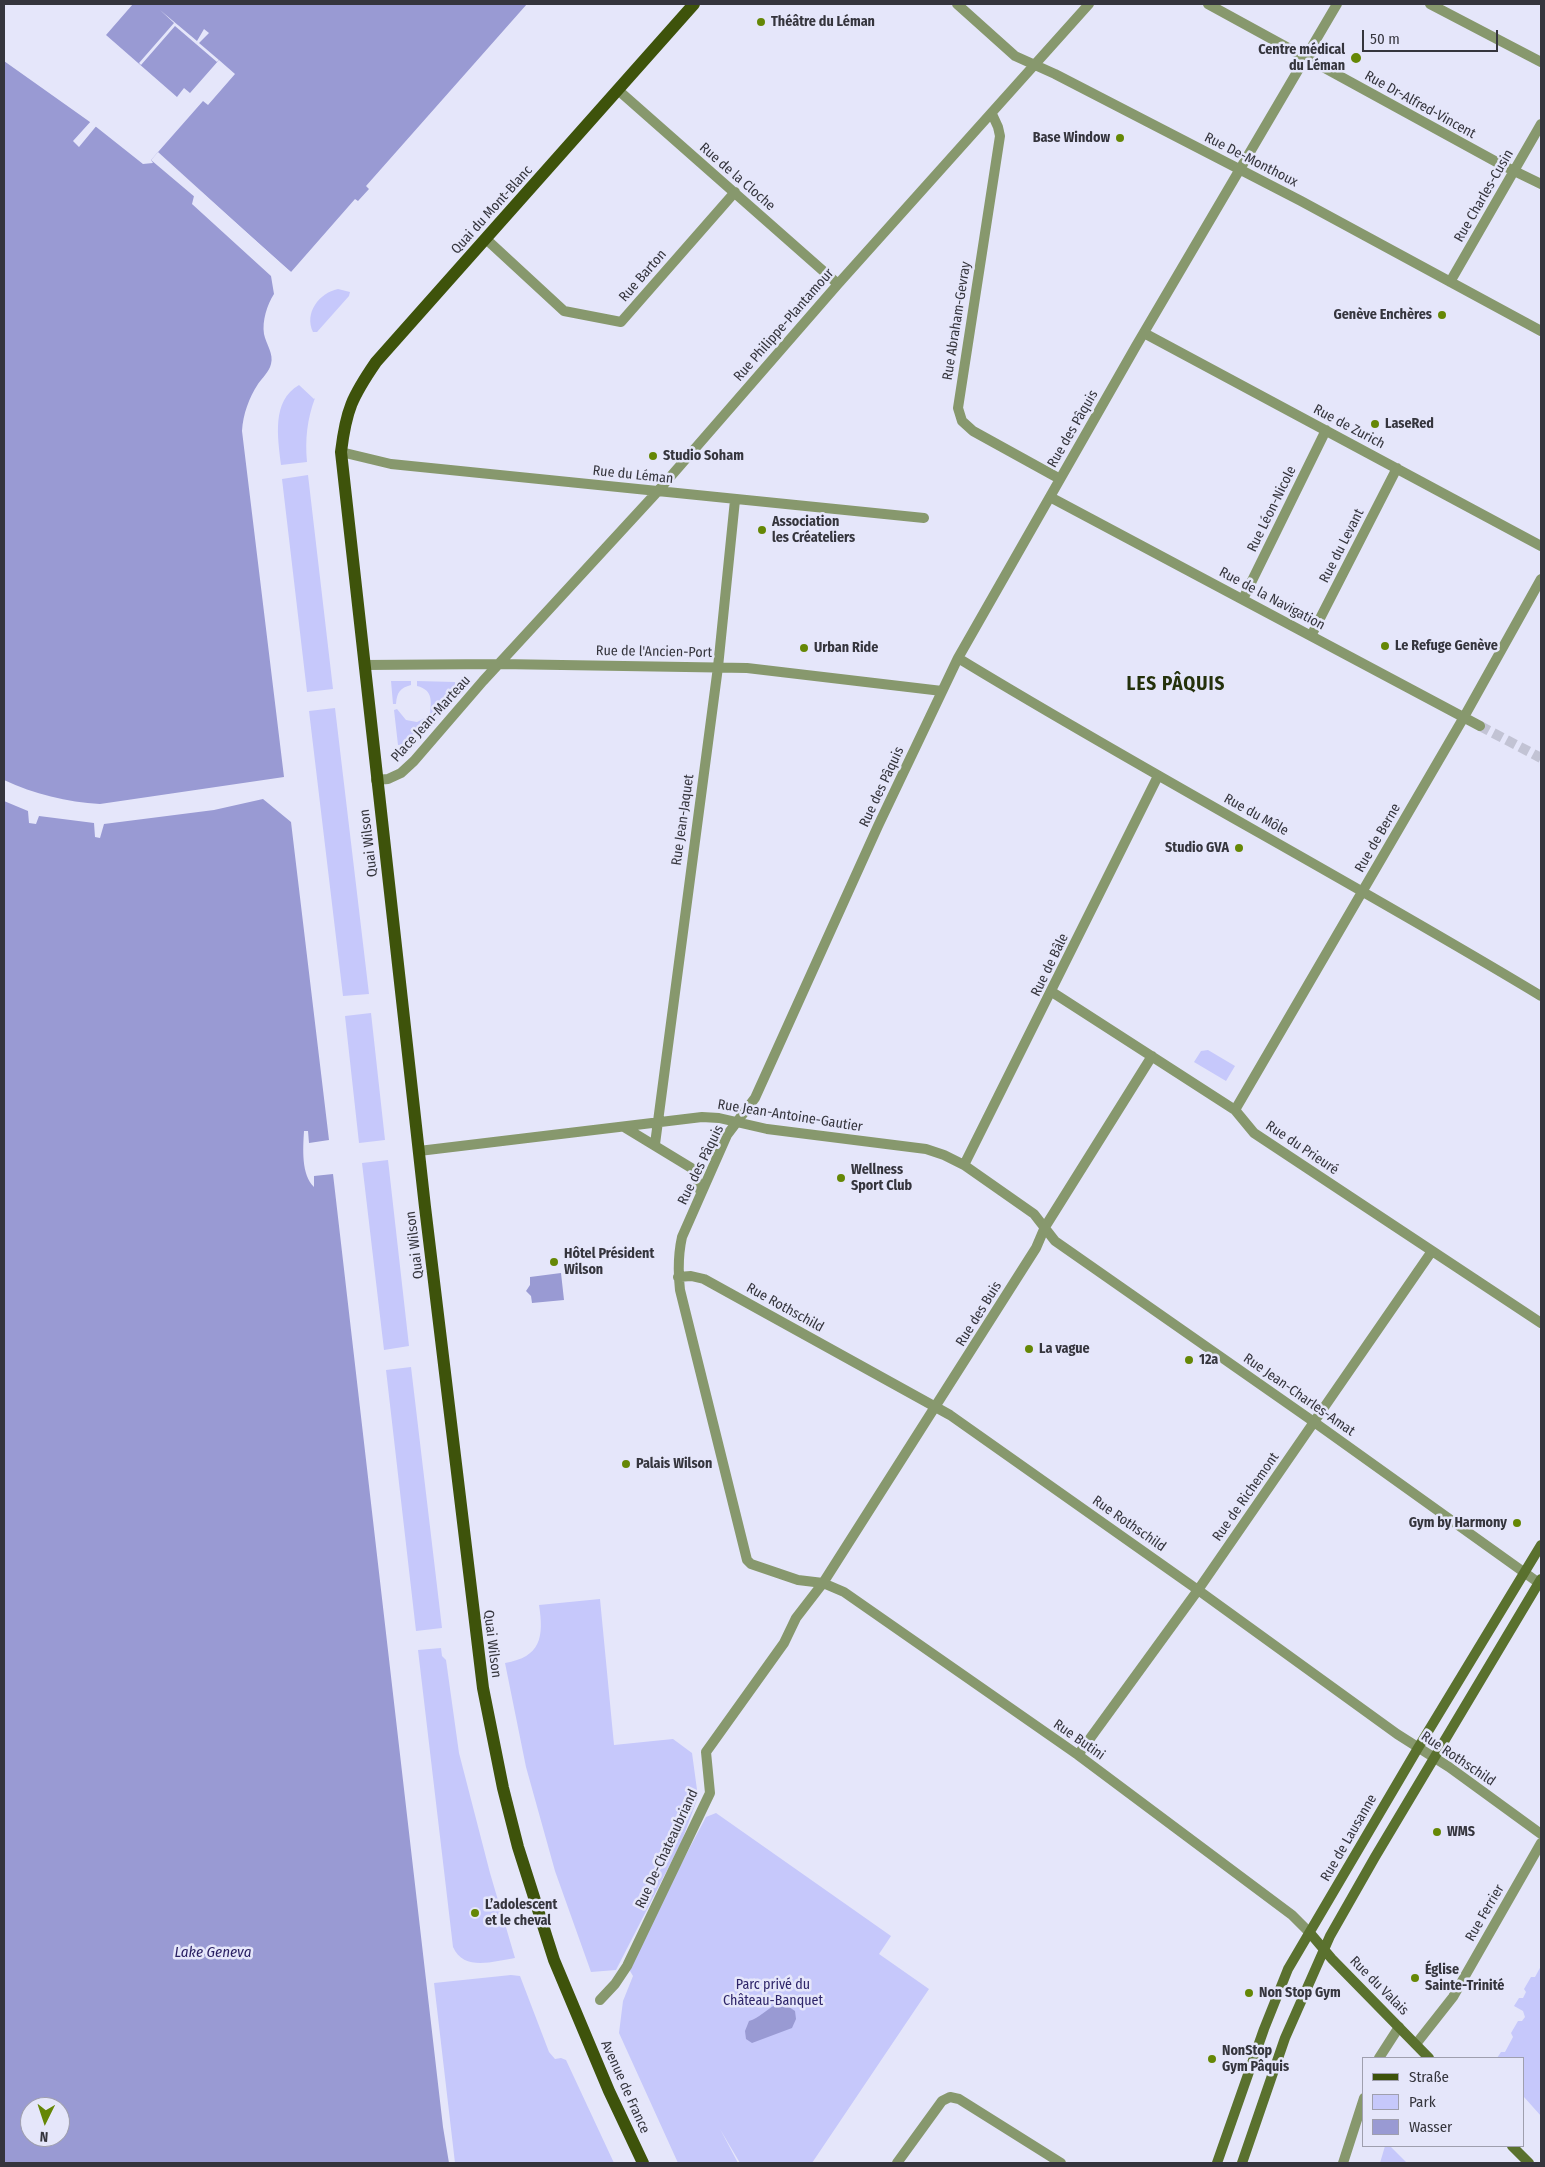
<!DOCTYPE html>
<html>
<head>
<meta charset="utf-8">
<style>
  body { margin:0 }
  #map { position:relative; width:1545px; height:2167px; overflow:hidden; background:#e5e6fa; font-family:"Fira Sans Condensed",sans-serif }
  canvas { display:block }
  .frame { position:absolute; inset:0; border:5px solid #35353d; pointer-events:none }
  .legend { position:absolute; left:1362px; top:2057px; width:162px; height:90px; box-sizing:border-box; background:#e5e6fa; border:1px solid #9f9fae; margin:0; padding:6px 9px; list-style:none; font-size:15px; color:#35353d }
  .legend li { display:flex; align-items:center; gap:10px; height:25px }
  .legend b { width:25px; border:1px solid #9f9fae }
  .north { position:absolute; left:20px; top:2097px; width:50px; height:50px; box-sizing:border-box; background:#e5e6fa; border:1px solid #9f9fae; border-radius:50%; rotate:184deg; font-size:14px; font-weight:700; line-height:20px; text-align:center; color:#35353d }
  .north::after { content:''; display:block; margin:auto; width:18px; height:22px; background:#658705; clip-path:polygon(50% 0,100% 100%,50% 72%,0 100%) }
  .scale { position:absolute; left:1362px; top:30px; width:136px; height:22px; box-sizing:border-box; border:2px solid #35353d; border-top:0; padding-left:6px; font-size:15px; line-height:18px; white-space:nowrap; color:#35353d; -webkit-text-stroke:4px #e5e6fa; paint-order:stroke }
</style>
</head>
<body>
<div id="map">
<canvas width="1545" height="2167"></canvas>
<div class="frame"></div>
<ul class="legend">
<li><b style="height:6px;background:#3e530b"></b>Straße</li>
<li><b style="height:14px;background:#c6c8fb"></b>Park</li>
<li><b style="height:14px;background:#999ad3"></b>Wasser</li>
</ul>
<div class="north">N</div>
<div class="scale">50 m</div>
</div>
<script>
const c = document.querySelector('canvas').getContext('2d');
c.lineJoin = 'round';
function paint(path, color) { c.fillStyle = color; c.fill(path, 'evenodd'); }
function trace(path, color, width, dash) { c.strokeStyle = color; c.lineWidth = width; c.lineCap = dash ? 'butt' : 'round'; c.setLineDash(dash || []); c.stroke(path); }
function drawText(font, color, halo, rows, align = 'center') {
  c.font = font + ' "Fira Sans Condensed",sans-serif'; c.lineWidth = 5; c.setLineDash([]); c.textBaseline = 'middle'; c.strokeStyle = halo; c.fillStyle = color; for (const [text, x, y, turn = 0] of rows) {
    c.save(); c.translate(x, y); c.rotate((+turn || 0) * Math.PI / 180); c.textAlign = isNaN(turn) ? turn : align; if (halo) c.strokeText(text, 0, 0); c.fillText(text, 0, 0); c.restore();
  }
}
const green = new Path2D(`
  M 338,289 L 350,292 L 349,296 L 317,332 L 313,332 C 304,313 319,293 338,289 Z
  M 299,385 L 314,399 L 315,398 C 307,420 305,439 307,462 L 281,465 C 278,438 271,401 299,385 Z
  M 308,475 L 333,689 L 307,692 L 282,479 Z
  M 391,681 L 411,681 L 411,685 C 400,688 397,692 396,704 L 393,704 Z
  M 417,681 L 455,682 L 456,686 L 430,715 C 431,703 434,690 417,686 Z
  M 335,708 L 369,994 L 343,996 L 309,711 Z
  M 397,709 L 406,720 L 417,722 L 425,718 L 426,720 L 404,745 L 398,745 L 394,710 Z
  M 371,1013 L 385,1140 L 359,1143 L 345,1016 Z
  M 1208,1050 L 1235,1066 L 1226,1081 L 1194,1062 L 1201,1051 Z
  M 388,1160 L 409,1346 L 384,1350 L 362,1163 Z
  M 411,1367 L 442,1628 L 416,1631 L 386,1370 Z
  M 600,1599 L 614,1745 L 673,1739 L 692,1753 L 698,1797 L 681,1843 L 616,1970 L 591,1972 L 555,1871 L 526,1767 L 505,1663 C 541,1657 544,1637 539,1605 Z
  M 441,1648 L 442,1656 L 446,1660 L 459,1753 L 490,1873 L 515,1958 C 494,1961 464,1972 453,1947 L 418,1650 Z
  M 716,1813 L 891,1936 L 879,1954 L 929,1989 L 812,2163 L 740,2163 L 720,2129 L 738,2163 L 678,2163 L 619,2033 L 623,2001 L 633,1976 L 627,1966 L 706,1817 Z
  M 1541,1966 L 1541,2116 L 1524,2097 L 1524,2058 L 1497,2058 L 1501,2052 L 1505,2052 L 1513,2037 L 1511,2033 L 1518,2021 L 1522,2021 L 1525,2017 L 1523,2011 L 1514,2006 L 1519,1998 L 1523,1998 L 1526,1992 L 1524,1989 L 1531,1977 L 1535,1977 Z
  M 511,1975 L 520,1976 L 549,2052 L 555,2059 L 561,2058 L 566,2060 L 614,2163 L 455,2163 L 434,1983 Z
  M 1385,2146 L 1390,2146 L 1407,2163 L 1380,2163 Z`);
const water = new Path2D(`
  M 133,4 L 527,4 L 366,186 L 369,189 L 358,201 L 355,199 L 291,272 L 199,190 L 194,196 L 192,204 L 271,276 L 274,294 C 267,305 262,321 264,334 C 266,344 274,354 271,364 C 269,372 262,378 258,384 C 249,398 243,414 242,431 L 284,777 L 100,804 C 67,802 34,794 4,780 L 4,61 L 90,122 L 143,164 L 153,163 L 151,160 L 203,101 L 208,105 L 235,74 L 219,60 L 190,93 L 184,88 L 177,97 L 106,35 Z
  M 263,799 L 291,822 L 329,1140 L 309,1143 L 308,1131 L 304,1131 C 303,1148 301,1175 314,1187 L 314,1176 L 333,1174 L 443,2127 L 449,2163 L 4,2163 L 4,801 L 28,811 L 29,823 L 36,824 L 39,816 L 94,823 L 95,837 L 100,838 L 104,824 L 214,810 ZM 30,2107 L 60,2107 L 60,2137 L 30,2137 Z
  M 561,1273 L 564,1300 L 532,1303 L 531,1296 L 526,1291 L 530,1285 L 530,1277 Z
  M 775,2005 L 789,2007 L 795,2011 L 796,2019 L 792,2028 L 752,2043 L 746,2039 L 745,2031 L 749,2021 C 759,2018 766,2010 775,2005 Z`);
const pier = new Path2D(`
  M 160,10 L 197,41 L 204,29 L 209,33 L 199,43 L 219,60 L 217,62 L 175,26 L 141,65 L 139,63 L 174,23 Z
  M 92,120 L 98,124 L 79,147 L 73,141 Z
  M 158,152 L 287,269 L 291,272 L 290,274 L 199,193 L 196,198 L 151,160 Z`);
const streetTunnel = new Path2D(`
  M 1480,726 L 1541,758`);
const street = new Path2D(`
  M 957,4 L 1015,56 L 1055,74 L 1301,201 L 1541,331
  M 1208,4 L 1502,165 L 1541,184
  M 1430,4 L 1541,62
  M 618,90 L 838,284
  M 992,114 L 998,127 L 1000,136 L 958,408 L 962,421 L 973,431 L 1060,479
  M 486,239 L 564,311 L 621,322 L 735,192
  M 1450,282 L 1541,124
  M 1144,333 L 1541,546
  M 341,452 L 391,464 L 924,518
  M 1050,497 L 1480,726
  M 1243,599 L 1326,430
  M 1311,636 L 1397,468
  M 958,658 C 1150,775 1349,880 1541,996
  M 364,665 L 500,664 L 747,668 L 942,691
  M 376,780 L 388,779 L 401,773 L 414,761 L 483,681 L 658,491 L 838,284 L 1089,4
  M 1052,992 L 1235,1110 L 1254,1133 L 1541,1323
  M 1235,1110 L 1464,717 L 1541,579
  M 624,1127 L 693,1169 L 701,1193
  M 655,1144 L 718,667 L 735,500
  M 419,1151 L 702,1117 L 719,1118 L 767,1129 L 926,1149 L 944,1155 L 964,1165 L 1034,1214 L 1055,1241 L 1314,1422 L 1539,1583
  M 964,1165 L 1158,776
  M 678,1277 L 691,1276 L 704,1279 L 950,1415 L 1198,1590 L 1397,1734 L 1449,1767 L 1541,1834
  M 1078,1755 L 1198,1590 L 1432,1251
  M 1310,1933 L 1292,1915 L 1078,1755 L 844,1592 L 823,1583 L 798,1580 L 751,1564 L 747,1560 L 680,1290 C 678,1272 678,1255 682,1237 L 727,1135 L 755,1098 L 878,826 L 958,658 L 1136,346 L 1337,4
  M 600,2000 L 615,1984 L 627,1966 L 710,1793 L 706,1752 L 784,1643 L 796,1618 L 823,1583 L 1036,1248 L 1045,1227 L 1152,1056
  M 1416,2044 L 1453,1997 L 1541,1843
  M 1379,2058 L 1399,2027
  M 897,2163 L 942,2101 L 950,2097 L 959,2099 L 1061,2163
  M 1343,2163 L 1364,2098`);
const secondary = new Path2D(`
  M 1310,1933 L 1332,1959 L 1429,2058
  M 1512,2146 L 1529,2163
  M 1217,2163 L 1264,2029 L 1288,1969 L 1418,1748 L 1541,1545
  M 1242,2163 L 1285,2038 L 1330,1936 L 1375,1857 L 1541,1579`);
const primary = new Path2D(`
  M 643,2163 L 609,2091 L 554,1960 L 518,1847 L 503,1788 L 483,1688 L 425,1207 L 341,452 C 346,410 352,397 376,362 L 694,4`);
const markers = [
  [761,22,5,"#658705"],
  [1356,58,6,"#658705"],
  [1120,138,5,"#658705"],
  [1442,315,5,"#658705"],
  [1375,424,5,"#658705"],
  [653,456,5,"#658705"],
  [762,530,5,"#658705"],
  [1385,646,5,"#658705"],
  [804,648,5,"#658705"],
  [1239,848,5,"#658705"],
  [841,1178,5,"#658705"],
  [554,1262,5,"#658705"],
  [1029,1349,5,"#658705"],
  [1189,1360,5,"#658705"],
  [626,1464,5,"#658705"],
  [1517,1523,5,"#658705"],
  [1437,1832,5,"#658705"],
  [475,1913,5,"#658705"],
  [1415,1978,5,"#658705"],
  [1249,1993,5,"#658705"],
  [1212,2059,5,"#658705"]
];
const poiNames = [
  ["Théâtre du Léman",771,22],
  ["Centre médical",1345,50,"right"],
  ["du Léman",1345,66,"right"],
  ["Base Window",1110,138,"right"],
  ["Genève Enchères",1432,315,"right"],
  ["LaseRed",1385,424],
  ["Studio Soham",663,456],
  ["Association",772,522],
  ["les Créateliers",772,538],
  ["Le Refuge Genève",1395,646],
  ["Urban Ride",814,648],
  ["Studio GVA",1229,848,"right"],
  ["Wellness",851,1170],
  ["Sport Club",851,1186],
  ["Hôtel Président",564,1254],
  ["Wilson",564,1270],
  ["La vague",1039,1349],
  ["12a",1199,1360],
  ["Palais Wilson",636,1464],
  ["Gym by Harmony",1507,1523,"right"],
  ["WMS",1447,1832],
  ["L’adolescent",485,1905],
  ["et le cheval",485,1921],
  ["Église",1425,1970],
  ["Sainte-Trinité",1425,1986],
  ["Non Stop Gym",1259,1993],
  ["NonStop",1222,2051],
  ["Gym Pâquis",1222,2067]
];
const streetNames = [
  ["Rue Dr-Alfred-Vincent",1420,105,29],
  ["Rue De-Monthoux",1251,160,27],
  ["Rue de la Cloche",737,177,41],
  ["Rue Charles-Cusin",1484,196,-60],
  ["Quai du Mont-Blanc",492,210,-48],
  ["Rue Barton",643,276,-49],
  ["Rue Abraham-Gevray",957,321,-81],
  ["Rue Philippe-Plantamour",784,325,-49],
  ["Rue de Zurich",1349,427,28],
  ["Rue des Pâquis",1073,429,-60],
  ["Rue du Léman",633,475,6],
  ["Rue Léon-Nicole",1272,509,-64],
  ["Rue du Levant",1342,546,-63],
  ["Rue de la Navigation",1272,599,28],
  ["Rue de l'Ancien-Port",654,652,1],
  ["Place Jean-Marteau",431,719,-48],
  ["Rue des Pâquis",882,787,-65],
  ["Rue du Môle",1256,815,29],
  ["Rue Jean-Jaquet",683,820,-82],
  ["Rue de Berne",1378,838,-60],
  ["Quai Wilson",369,843,-97],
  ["Rue de Bâle",1050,965,-64],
  ["Rue Jean-Antoine-Gautier",790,1116,9],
  ["Rue du Prieuré",1302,1148,34],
  ["Rue des Pâquis",701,1165,-64],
  ["Quai Wilson",415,1245,-97],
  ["Rue Rothschild",785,1308,29],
  ["Rue des Buis",979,1314,-58],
  ["Rue Jean-Charles-Amat",1299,1395,35],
  ["Rue de Richemont",1246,1497,-55],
  ["Rue Rothschild",1129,1524,35],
  ["Quai Wilson",492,1644,83],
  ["Rue Butini",1079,1740,35],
  ["Rue Rothschild",1458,1759,34],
  ["Rue de Lausanne",1349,1838,-60],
  ["Rue De-Chateaubriand",667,1849,-65],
  ["Rue Ferrier",1485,1913,-60],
  ["Rue du Valais",1379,1986,45],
  ["Avenue de France",625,2087,66]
];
const parkNames = [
  ["Parc privé du",773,1985],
  ["Château-Banquet",773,2001]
];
const waterNames = [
  ["Lake Geneva",213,1953]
];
const districtNames = [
  ["LES PÂQUIS",1176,685]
];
paint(green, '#c6c8fb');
paint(water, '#999ad3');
paint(pier, '#e5e6fa');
trace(streetTunnel, '#c2c3d4', 10, [10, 5]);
trace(street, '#87986d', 10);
trace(secondary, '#5a712e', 10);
trace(primary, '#3e530b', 12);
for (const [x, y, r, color] of markers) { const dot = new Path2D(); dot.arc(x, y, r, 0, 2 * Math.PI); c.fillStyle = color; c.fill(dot); trace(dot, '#e5e6fa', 2); }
drawText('bold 14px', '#35353d', '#e5e6fa', poiNames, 'left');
drawText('14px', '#35353d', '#e5e6fa', streetNames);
drawText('14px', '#2e2569', '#e5e6fa', parkNames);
drawText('italic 15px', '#281e61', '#e5e6fa', waterNames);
c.letterSpacing = '1px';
drawText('bold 19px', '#24310b', '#e5e6fa', districtNames);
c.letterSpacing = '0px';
</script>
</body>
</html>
